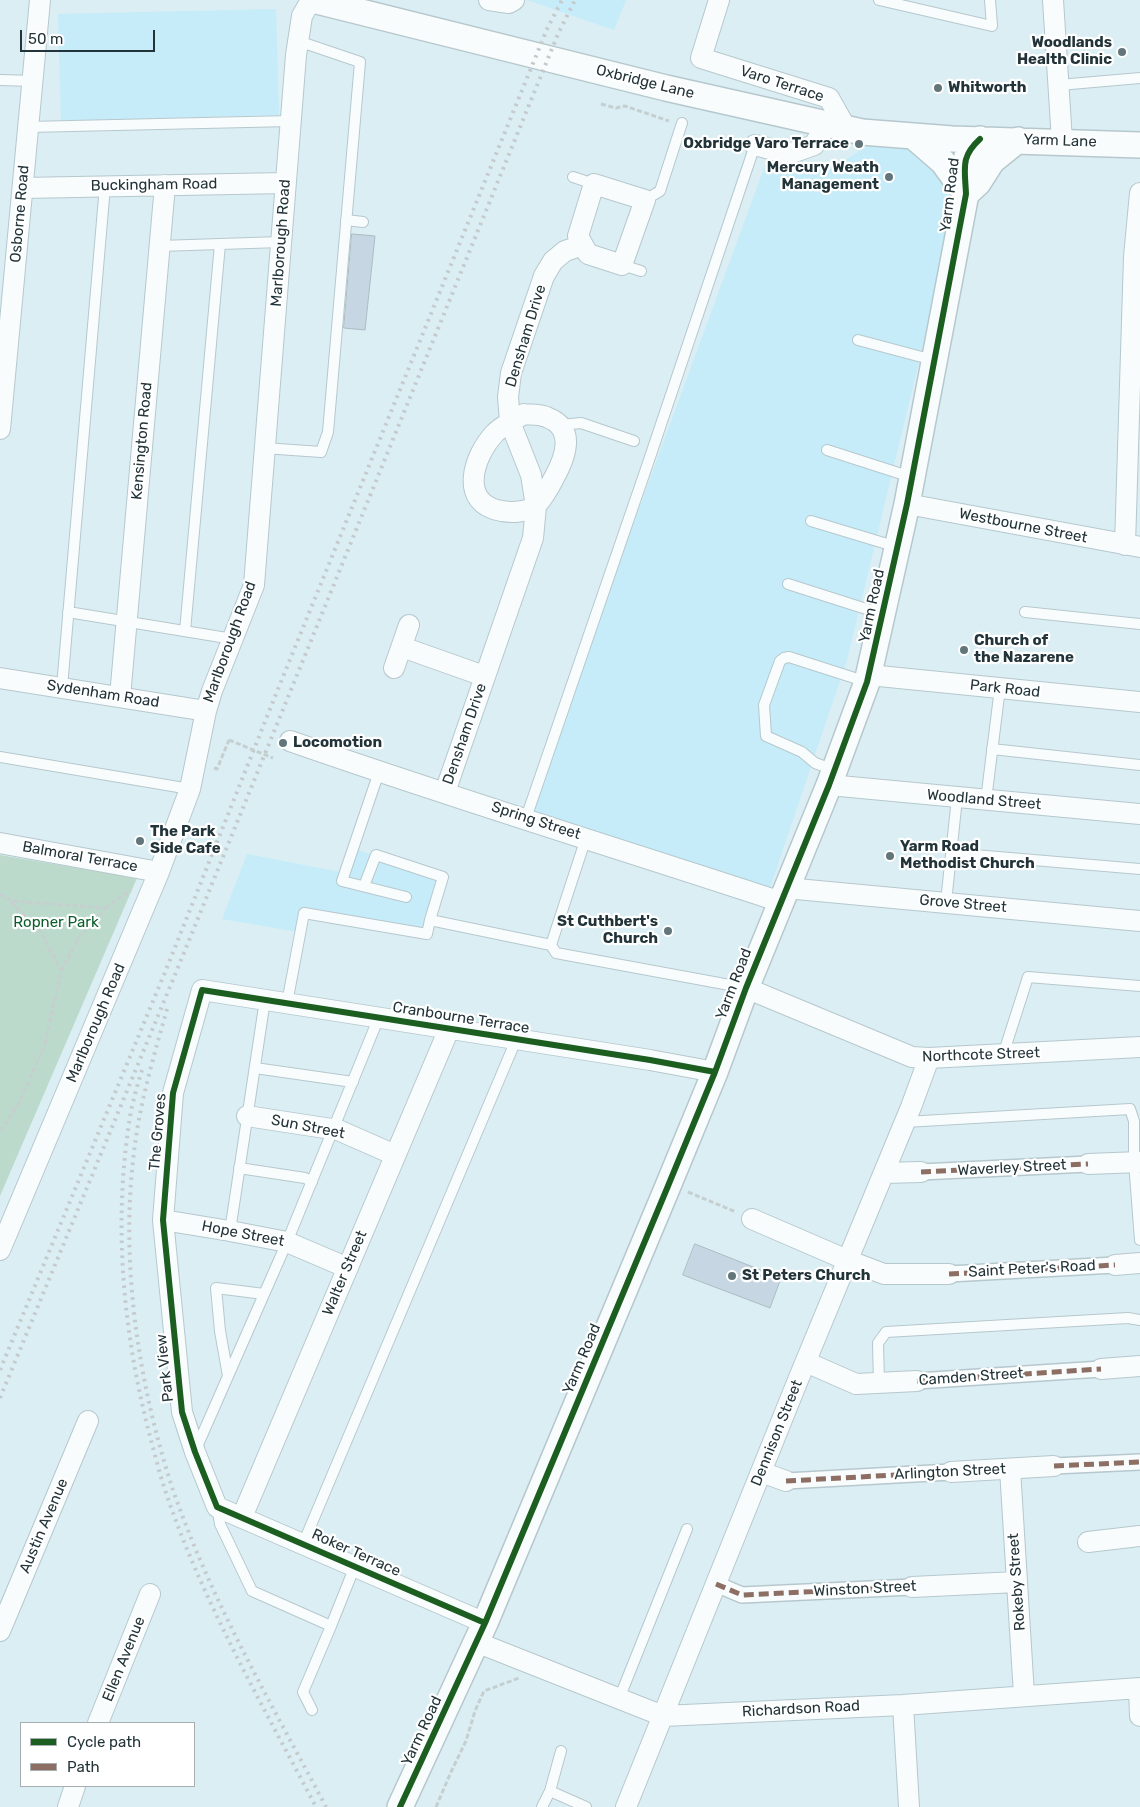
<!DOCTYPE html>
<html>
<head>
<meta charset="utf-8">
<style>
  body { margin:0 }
  #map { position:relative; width:1140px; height:1807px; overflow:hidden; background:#daeef4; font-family:Rubik,sans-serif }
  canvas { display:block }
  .legend { position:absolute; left:20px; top:1722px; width:175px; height:65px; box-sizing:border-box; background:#fff; border:1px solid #a7aeb0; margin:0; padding:6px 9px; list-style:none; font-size:15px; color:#223439 }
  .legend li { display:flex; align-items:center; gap:10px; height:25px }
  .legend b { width:25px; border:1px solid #a7aeb0 }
  .scale { position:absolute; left:20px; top:30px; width:135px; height:22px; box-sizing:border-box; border:2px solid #223439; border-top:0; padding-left:6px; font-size:15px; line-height:18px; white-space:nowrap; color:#223439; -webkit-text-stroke:4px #fff; paint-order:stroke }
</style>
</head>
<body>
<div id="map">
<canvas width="1140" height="1807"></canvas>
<ul class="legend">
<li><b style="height:6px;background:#1b5e20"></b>Cycle path</li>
<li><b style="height:6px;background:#8d6e63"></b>Path</li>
</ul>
<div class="scale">50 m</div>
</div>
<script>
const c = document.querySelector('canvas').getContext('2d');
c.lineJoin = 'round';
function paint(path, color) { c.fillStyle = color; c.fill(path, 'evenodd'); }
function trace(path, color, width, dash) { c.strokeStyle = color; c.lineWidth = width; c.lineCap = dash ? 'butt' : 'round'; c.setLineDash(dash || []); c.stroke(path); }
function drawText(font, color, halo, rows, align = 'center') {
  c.font = font + ' Rubik,sans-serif'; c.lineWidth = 4.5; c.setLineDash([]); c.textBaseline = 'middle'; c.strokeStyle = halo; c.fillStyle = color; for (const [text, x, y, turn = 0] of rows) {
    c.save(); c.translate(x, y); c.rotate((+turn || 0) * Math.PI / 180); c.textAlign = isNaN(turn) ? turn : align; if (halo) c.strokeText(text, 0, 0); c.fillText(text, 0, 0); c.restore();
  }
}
const built = new Path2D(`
  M 527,0 L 626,0 L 614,30 Z
  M 276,9 L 279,115 L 61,121 L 58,14 Z
  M 878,140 L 962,160 L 953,221 L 847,660 L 770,888 L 528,811 L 767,160 L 833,167 Z
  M 350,847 L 441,879 L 427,931 L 302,911 L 298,932 L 222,919 L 247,854 L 340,872 Z`);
const green = new Path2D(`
  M 0,855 L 137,878 L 0,1196 Z`);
const building = new Path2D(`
  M 352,234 L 375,236 L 365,330 L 344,328 Z
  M 695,1244 L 781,1278 L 770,1308 L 683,1275 Z`);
const path = new Path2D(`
  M 601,104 L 616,108 L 625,106 L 669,121
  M 214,768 L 217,769 L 229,740
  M 0,894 L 11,901 L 105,908 L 79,937 L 61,972 L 44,1047 L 20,1101 L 0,1133
  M 11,902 L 42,934 L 61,971
  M 105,908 L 131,890
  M 688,1192 L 736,1212
  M 436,1807 L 451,1772 L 466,1741 L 475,1711 L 484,1691 L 519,1678`);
const service = new Path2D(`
  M 879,0 L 992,26 L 990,0
  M 0,80 L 33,81
  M 1059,85 L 1140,78
  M 28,127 L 291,121
  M 573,177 L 594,184
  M 645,200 L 660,191 L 682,123
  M 346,220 L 363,222
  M 160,246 L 220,244
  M 622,265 L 641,271
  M 858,340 L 933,360
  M 561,425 L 581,423 L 634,441
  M 264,448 L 321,452 L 328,432 L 360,62 L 298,41
  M 827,450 L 911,477
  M 811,521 L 897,547
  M 788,584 L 882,614
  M 68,612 L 233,639
  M 1025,612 L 1140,624
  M 185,631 L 220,244 L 281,242
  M 62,687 L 105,186
  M 992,749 L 1140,765
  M 0,757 L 190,789
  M 834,770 L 815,763 L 802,752 L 766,736 L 764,705 L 780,661 L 784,658 L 789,657 L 867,682
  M 379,772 L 342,881 L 406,897
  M 986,800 L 1000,688
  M 526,818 L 647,466 L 755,145
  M 951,853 L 1140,869
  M 364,886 L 376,855 L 443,877 L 430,920 L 551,945 L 586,838
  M 946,902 L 957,798
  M 551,945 L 556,953 L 746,988
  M 287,1003 L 304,913 L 427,934 L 430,920
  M 1003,1055 L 1028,977 L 1140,986
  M 255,1068 L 353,1082
  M 905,1122 L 1130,1109 L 1134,1121 L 1134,1162 L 1140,1240
  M 239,1168 L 305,1178 L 312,1182
  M 230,1231 L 265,1000
  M 228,1376 L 220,1331 L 216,1288 L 264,1294
  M 879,1383 L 878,1343 L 886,1332 L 1128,1318 L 1140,1320
  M 196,1449 L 287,1242 L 379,1017
  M 217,1507 L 220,1524 L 252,1591 L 331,1626 L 355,1566
  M 303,1544 L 516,1040
  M 619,1699 L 687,1529
  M 312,1710 L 303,1692 L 331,1626
  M 550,1791 L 561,1751
  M 542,1807 L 550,1791 L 586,1807`);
const pedestrian = new Path2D(`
  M 921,1172 L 1088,1164
  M 949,1274 L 1115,1265
  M 917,1381 L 1101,1369
  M 1054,1466 L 1140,1462
  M 786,1481 L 951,1472
  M 716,1584 L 742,1595 L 912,1587`);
const minor = new Path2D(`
  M 489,0 L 509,3 L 514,0
  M 719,0 L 701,58 L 829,98 L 847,130
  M 1053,0 L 1062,141
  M 755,145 L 789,154 L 814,145 L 826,125
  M 594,184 L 645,200 L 622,265 L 588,254 L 578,236 Z
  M 23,188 L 285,183
  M 524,414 C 530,415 537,414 543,416 C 546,416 550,419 553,420 C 575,433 564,460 554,478 C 551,484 541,502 535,506 C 527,512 512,513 502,511 C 458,504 473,456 495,433 C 503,425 514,420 524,414 Z
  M 0,429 L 40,0
  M 907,504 L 1140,547
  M 1125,545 L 1134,257 L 1140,193
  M 402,647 L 484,676
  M 394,668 L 409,625
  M 869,675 L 1140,702
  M 0,678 L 206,711
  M 120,697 L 165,185
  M 290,741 C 453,798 617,848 781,902
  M 829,785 L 1140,814
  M 445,792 L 533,538 L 536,506 L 531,475 L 510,422 L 508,397 L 511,373 L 544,276 L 553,261 L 565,251 L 583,245
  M 0,843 L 159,872
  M 786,888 L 1140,921
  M 746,988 L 912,1057 L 929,1058 L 1140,1047
  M 247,1116 L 338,1130 L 395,1155
  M 1088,1164 L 1140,1162
  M 884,1173 L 921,1172
  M 752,1219 L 847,1260 L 884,1274 L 949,1274
  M 163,1220 L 230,1231 L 287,1242 L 348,1268
  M 0,1250 L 159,872 L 190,789 L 206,711 L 212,691 L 254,585 L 296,55 L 302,16 L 311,0
  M 1115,1265 L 1140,1263
  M 806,1362 L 856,1384 L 917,1381
  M 1101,1369 L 1140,1366
  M 1010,1469 L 1024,1695
  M 761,1472 L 786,1481
  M 951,1472 L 1054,1466
  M 242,1517 L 449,1029
  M 1088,1542 L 1140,1536
  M 912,1587 L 1017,1582
  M 485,1623 L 217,1507 L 195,1452 L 182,1412 L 163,1220 L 173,1093 L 202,990 L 650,1060 L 715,1072
  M 0,1631 L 88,1421
  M 476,1642 L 663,1716 L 903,1705 L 1140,1688
  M 1139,1688 L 1140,1716
  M 903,1705 L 909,1807
  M 98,1723 L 150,1594
  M 68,1807 L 75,1786
  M 626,1807 L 798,1380 L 911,1107 L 929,1058`);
const tertiary = new Path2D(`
  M 313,0 L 666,88 L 862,132 L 952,139 L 1140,145
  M 913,136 L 943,162 L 966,194
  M 966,194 L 978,183 L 992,161 L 1018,140
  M 400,1807 L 485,1623 L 668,1186 L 715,1072 L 746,988 L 829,785 L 867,682 L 907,504 L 966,194 C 965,169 960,157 980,139`);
const rail = new Path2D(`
  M 167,1009 C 153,1059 138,1109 133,1161 C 121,1268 139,1385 172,1487 C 210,1599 271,1703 326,1807
  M 142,1070 C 138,1083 134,1097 131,1111 C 112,1223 123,1336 152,1444 C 156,1459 160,1475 165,1490 C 202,1601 262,1704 316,1807
  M 0,1370 L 168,965 L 278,689 L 547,29 L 562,0
  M 0,1398 L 179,965 L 538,83 L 558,34 L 575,0`);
const pathBridge = new Path2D(`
  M 229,740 L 273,758`);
const quiet = new Path2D(`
  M 921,1172 L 1088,1164
  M 949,1274 L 1115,1265
  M 917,1381 L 1101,1369
  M 1054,1466 L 1140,1462
  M 786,1481 L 951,1472
  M 716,1584 L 742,1595 L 912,1587`);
const cycleway = new Path2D(`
  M 485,1623 L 217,1507 L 195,1452 L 182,1412 L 163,1220 L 173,1093 L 202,990 L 650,1060 L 715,1072
  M 400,1807 L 485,1623 L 668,1186 L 715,1072 L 746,988 L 829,785 L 867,682 L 907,504 L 966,194 C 965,169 960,157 980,139`);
const markers = [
  [1122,52,5,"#62757a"],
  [938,88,5,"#62757a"],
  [859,144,5,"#62757a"],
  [889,177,5,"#62757a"],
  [964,650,5,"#62757a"],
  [283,743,5,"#62757a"],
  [140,841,5,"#62757a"],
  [890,856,5,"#62757a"],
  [668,931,5,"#62757a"],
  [732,1276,5,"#62757a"]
];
const poiNames = [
  ["Woodlands",1112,43,"right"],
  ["Health Clinic",1112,60,"right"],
  ["Whitworth",948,88],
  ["Oxbridge Varo Terrace",849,144,"right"],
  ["Mercury Weath",879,168,"right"],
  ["Management",879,185,"right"],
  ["Church of",974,641],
  ["the Nazarene",974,658],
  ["Locomotion",293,743],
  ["The Park",150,832],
  ["Side Cafe",150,849],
  ["Yarm Road",900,847],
  ["Methodist Church",900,864],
  ["St Cuthbert's",658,922,"right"],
  ["Church",658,939,"right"],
  ["St Peters Church",742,1276]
];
const streetNames = [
  ["Oxbridge Lane",645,82,14],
  ["Varo Terrace",782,84,18],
  ["Yarm Lane",1060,141,2],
  ["Buckingham Road",154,185,-1],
  ["Yarm Road",950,195,-83],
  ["Osborne Road",20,214,-85],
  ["Marlborough Road",281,243,-86],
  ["Densham Drive",526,336,-73],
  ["Kensington Road",142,441,-85],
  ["Westbourne Street",1023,526,11],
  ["Yarm Road",872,606,-78],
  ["Marlborough Road",230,642,-70],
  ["Park Road",1005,689,6],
  ["Sydenham Road",103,694,9],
  ["Densham Drive",465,734,-71],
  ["Woodland Street",984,800,5],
  ["Spring Street",536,821,18],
  ["Balmoral Terrace",80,857,10],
  ["Grove Street",963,904,5],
  ["Yarm Road",734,984,-69],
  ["Cranbourne Terrace",461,1018,9],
  ["Marlborough Road",96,1023,-67],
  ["Northcote Street",981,1055,-2],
  ["Sun Street",308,1127,11],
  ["The Groves",158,1132,-85],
  ["Waverley Street",1012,1168,-3],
  ["Hope Street",243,1234,11],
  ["Saint Peter's Road",1032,1269,-3],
  ["Walter Street",345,1273,-67],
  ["Yarm Road",582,1359,-67],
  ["Park View",165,1368,-96],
  ["Camden Street",971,1377,-4],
  ["Dennison Street",777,1433,-68],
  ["Arlington Street",950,1472,-3],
  ["Austin Avenue",44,1526,-67],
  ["Roker Terrace",356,1553,24],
  ["Rokeby Street",1017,1582,-94],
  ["Winston Street",865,1589,-3],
  ["Ellen Avenue",124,1659,-68],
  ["Richardson Road",801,1709,-3],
  ["Yarm Road",422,1731,-65]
];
const parkNames = [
  ["Ropner Park",56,923]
];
paint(built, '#c5ecf8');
paint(green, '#bbdacb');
paint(building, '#c6d7e3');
trace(building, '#adbbc2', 1);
trace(service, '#b6c8cd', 12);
trace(pedestrian, '#b6c8cd', 18);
trace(minor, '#b6c8cd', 22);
trace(tertiary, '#b6c8cd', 28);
trace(path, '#c6cfd0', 3, [5, 2.5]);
trace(service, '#f9fcfd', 10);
trace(pedestrian, '#f9fcfd', 15);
trace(minor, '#f9fcfd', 20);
trace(tertiary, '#f9fcfd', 25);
trace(rail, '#c5cacc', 4, [2.5, 5]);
trace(pathBridge, '#c6cfd0', 3, [5, 2.5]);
trace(quiet, '#8d6e63', 5, [10, 5]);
trace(cycleway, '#1b5e20', 6);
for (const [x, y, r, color] of markers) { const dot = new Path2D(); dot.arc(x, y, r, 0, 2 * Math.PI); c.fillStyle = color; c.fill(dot); trace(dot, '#fff', 2); }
drawText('bold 15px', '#223439', '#fff', poiNames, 'left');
drawText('15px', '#223439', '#fff', streetNames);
drawText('15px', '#0c5d2b', '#fff', parkNames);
</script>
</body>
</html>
